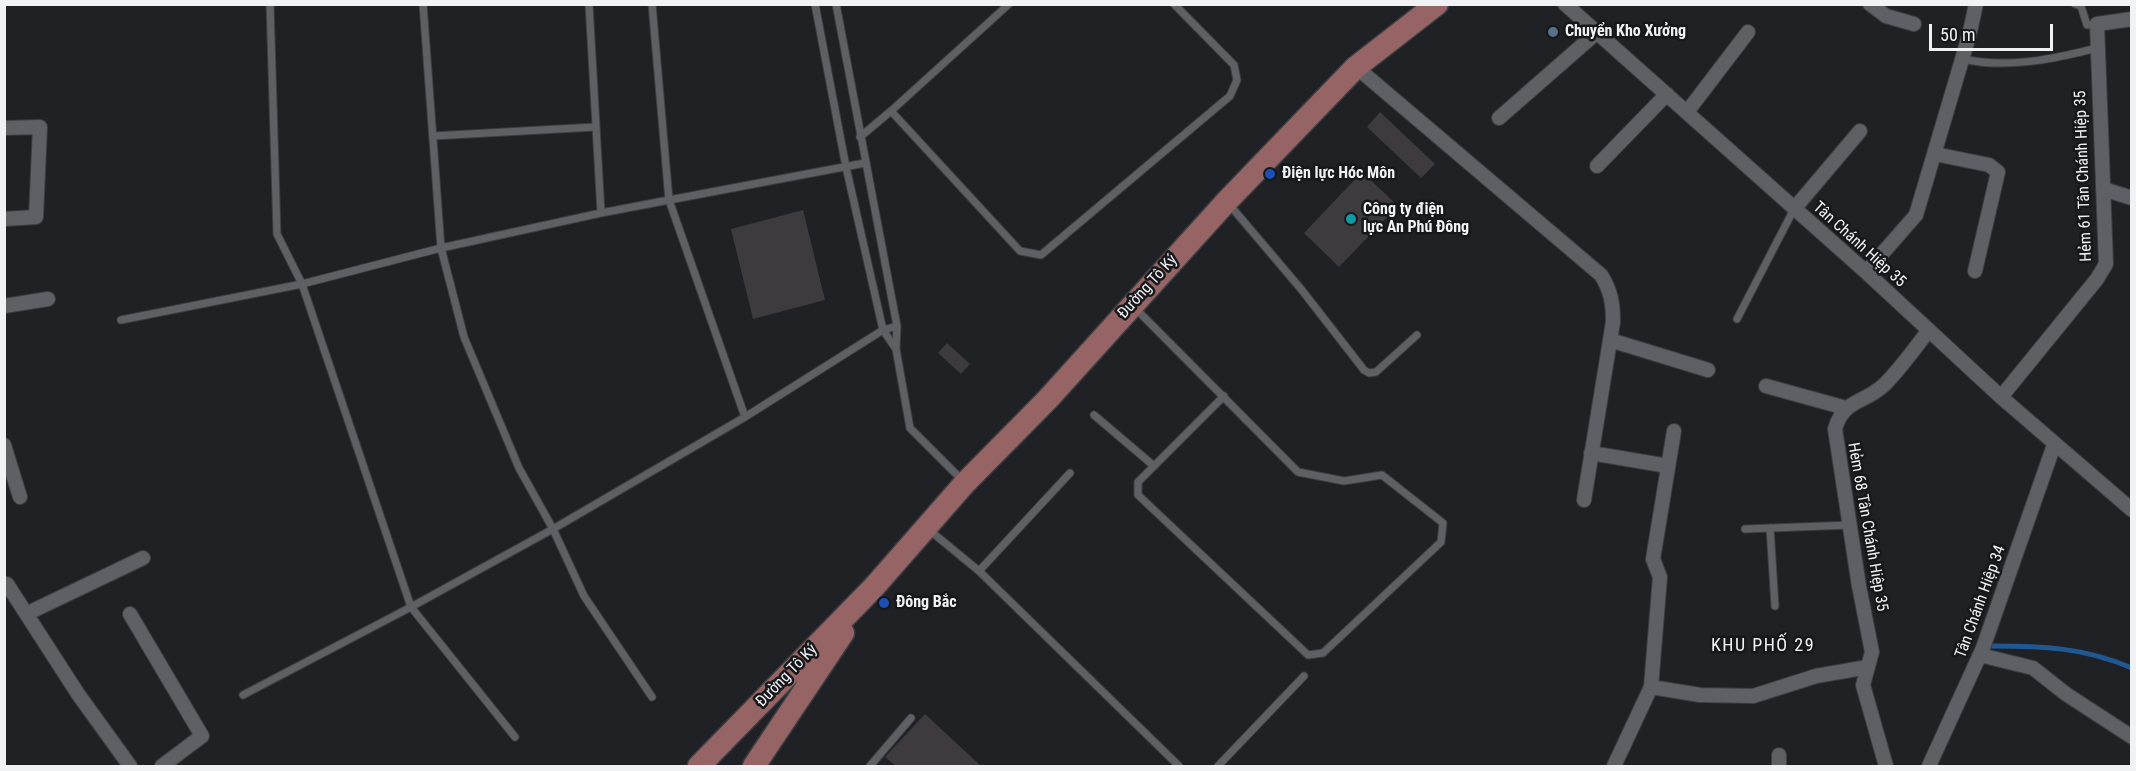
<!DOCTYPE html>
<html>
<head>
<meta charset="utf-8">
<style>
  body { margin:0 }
  #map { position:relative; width:2136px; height:771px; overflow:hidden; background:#1f2125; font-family:"Roboto Condensed",sans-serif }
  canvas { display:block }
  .frame { position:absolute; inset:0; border:6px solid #f1f2f5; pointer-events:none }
  .scale { position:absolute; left:1929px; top:24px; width:124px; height:27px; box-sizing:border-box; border:3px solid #f1f2f5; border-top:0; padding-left:8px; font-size:18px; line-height:21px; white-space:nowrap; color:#f1f2f5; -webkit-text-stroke:4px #16181b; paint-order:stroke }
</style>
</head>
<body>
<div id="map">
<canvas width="2136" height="771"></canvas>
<div class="frame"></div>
<div class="scale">50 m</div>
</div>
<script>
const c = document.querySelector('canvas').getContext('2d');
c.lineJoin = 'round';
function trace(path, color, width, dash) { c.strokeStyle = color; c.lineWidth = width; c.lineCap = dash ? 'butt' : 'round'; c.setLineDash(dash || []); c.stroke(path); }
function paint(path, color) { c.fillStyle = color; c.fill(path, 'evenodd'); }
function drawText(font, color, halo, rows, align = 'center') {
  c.font = font + ' "Roboto Condensed",sans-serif'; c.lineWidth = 5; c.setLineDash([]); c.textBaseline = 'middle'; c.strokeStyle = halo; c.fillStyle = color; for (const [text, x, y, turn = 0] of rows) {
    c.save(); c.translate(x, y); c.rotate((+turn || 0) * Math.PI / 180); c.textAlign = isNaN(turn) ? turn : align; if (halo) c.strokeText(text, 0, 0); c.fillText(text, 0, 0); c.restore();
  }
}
const stream = new Path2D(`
  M 1990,646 C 2042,646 2083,647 2132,668`);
const building = new Path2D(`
  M 1380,112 L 1435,164 L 1421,178 L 1367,127 Z
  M 1362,172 L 1398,206 L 1339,267 L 1304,233 Z
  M 803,210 L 825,300 L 753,319 L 731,229 Z
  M 947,343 L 970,364 L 961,374 L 938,353 Z
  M 925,714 L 981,766 L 896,766 L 885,757 Z`);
const lane = new Path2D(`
  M 270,4 L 277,234 L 302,284 L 441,248 L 601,213 L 589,4
  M 423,4 L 441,248 L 464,337 L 519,468 L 553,529 L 584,596 L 652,697
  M 815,4 L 846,167 L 883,330 L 896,349
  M 836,4 L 897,326 L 896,349 L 910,428 L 963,481
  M 2075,4 L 2081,6 L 2087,25 L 2097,24
  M 1963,59 C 2007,69 2054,59 2097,48
  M 891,111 L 1009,4
  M 433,136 L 595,127
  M 860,137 L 891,111 L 1020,251 L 1041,255 L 1230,96 L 1237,80 L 1234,65 L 1174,4
  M 1228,203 L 1301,289 L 1364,370 L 1369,373 L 1376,372 L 1417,335
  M 601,213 L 669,200 L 652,4
  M 1134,307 L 1298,472 L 1344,481 L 1382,475 L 1443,523 L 1441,542 L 1323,653 L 1308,655 L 1138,495 L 1138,482 L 1224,396
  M 1737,319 L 1794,209
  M 121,320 L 302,284 L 411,607 L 553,529 L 745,417 L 669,200 L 865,163
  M 1094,415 L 1154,466
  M 745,417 L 883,330 L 897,326
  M 1770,528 L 1775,606
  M 928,529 L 979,571 L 1070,473
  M 1745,529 L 1850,525
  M 979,571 L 1179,766
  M 243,695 L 411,607 L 515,737
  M 870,766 L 911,718
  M 1218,766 L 1304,676`);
const street = new Path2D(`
  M 1565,4 L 1866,272 L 2001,397 L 2132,510
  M 1870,4 L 1886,16 L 1914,24
  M 1356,67 L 1601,275 C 1611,291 1613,303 1613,322 L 1584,500
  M 1687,112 L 1748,32
  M 1499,118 L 1595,34
  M 4,128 L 40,127 L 36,217 L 4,219
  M 1935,154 L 1989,165 L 1998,172 L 1975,271
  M 1597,166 L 1667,94
  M 2103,189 L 2132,198
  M 1794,209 L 1860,131
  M 1866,272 L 1916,215 L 1969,36 L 1976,4
  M 4,306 L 48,299
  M 1610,340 L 1708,370
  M 1766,386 L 1846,408
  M 2001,397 L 2097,279 L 2106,264 L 2097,24 L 2132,19
  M 4,445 L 20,497
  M 1591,453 L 1668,466
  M 7,584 L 78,694 L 130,766
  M 28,613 L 143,558
  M 130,614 L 202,736 L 162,766
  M 1980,655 L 2033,668 L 2066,694 L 2132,737
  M 1651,687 L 1700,695 L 1753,696 L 1816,676 L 1868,667
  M 1614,766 L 1651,687 L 1660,577 L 1653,559 L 1674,431
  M 1779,766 L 1779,755
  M 1886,766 L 1863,685 L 1872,652 L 1859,586 L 1835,429 C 1844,398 1865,404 1885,384 C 1901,368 1915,348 1929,330
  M 1929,766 L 1983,648 L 2054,445`);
const primary = new Path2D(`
  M 699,766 L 874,587 L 965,483 L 1047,400 L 1227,201 L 1356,67 L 1437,4
  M 754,766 L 843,633`);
const markers = [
  [1553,32,6,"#5c6f8a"],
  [1270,174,6,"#1a4fb4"],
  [1351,219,6,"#0f9aa8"],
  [884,603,6,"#1a4fb4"]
];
const poiNames = [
  ["Chuyển Kho Xưởng",1565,32],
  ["Điện lực Hóc Môn",1282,174],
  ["Công ty điện",1363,210],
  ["lực An Phú Đông",1363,228],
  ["Đông Bắc",896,603]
];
const streetNames = [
  ["Hẻm 61 Tân Chánh Hiệp 35",2084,176,-92],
  ["Tân Chánh Hiệp 35",1859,245,42],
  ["Đường Tô Ký",1148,287,-48],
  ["Hẻm 68 Tân Chánh Hiệp 35",1867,527,80],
  ["Tân Chánh Hiệp 34",1981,602,-70],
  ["Đường Tô Ký",787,676,-46]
];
const neighbourhoodNames = [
  ["KHU PHỐ 29",1763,646]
];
trace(stream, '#205894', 5);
paint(building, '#3e3b3e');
trace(lane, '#3c3e41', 9);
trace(street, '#3c3e41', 16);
trace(primary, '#3c3e41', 25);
trace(lane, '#5e6065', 7);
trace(street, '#5e6065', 14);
trace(primary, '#966464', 22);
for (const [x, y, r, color] of markers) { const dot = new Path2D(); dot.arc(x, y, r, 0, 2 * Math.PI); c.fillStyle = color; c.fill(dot); trace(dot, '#16181b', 2); }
drawText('bold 16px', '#f1f2f5', '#16181b', poiNames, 'left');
drawText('16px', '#f1f2f5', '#16181b', streetNames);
c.letterSpacing = '1.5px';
drawText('18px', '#f1f2f5', '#16181b', neighbourhoodNames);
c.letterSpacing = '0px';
</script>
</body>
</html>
